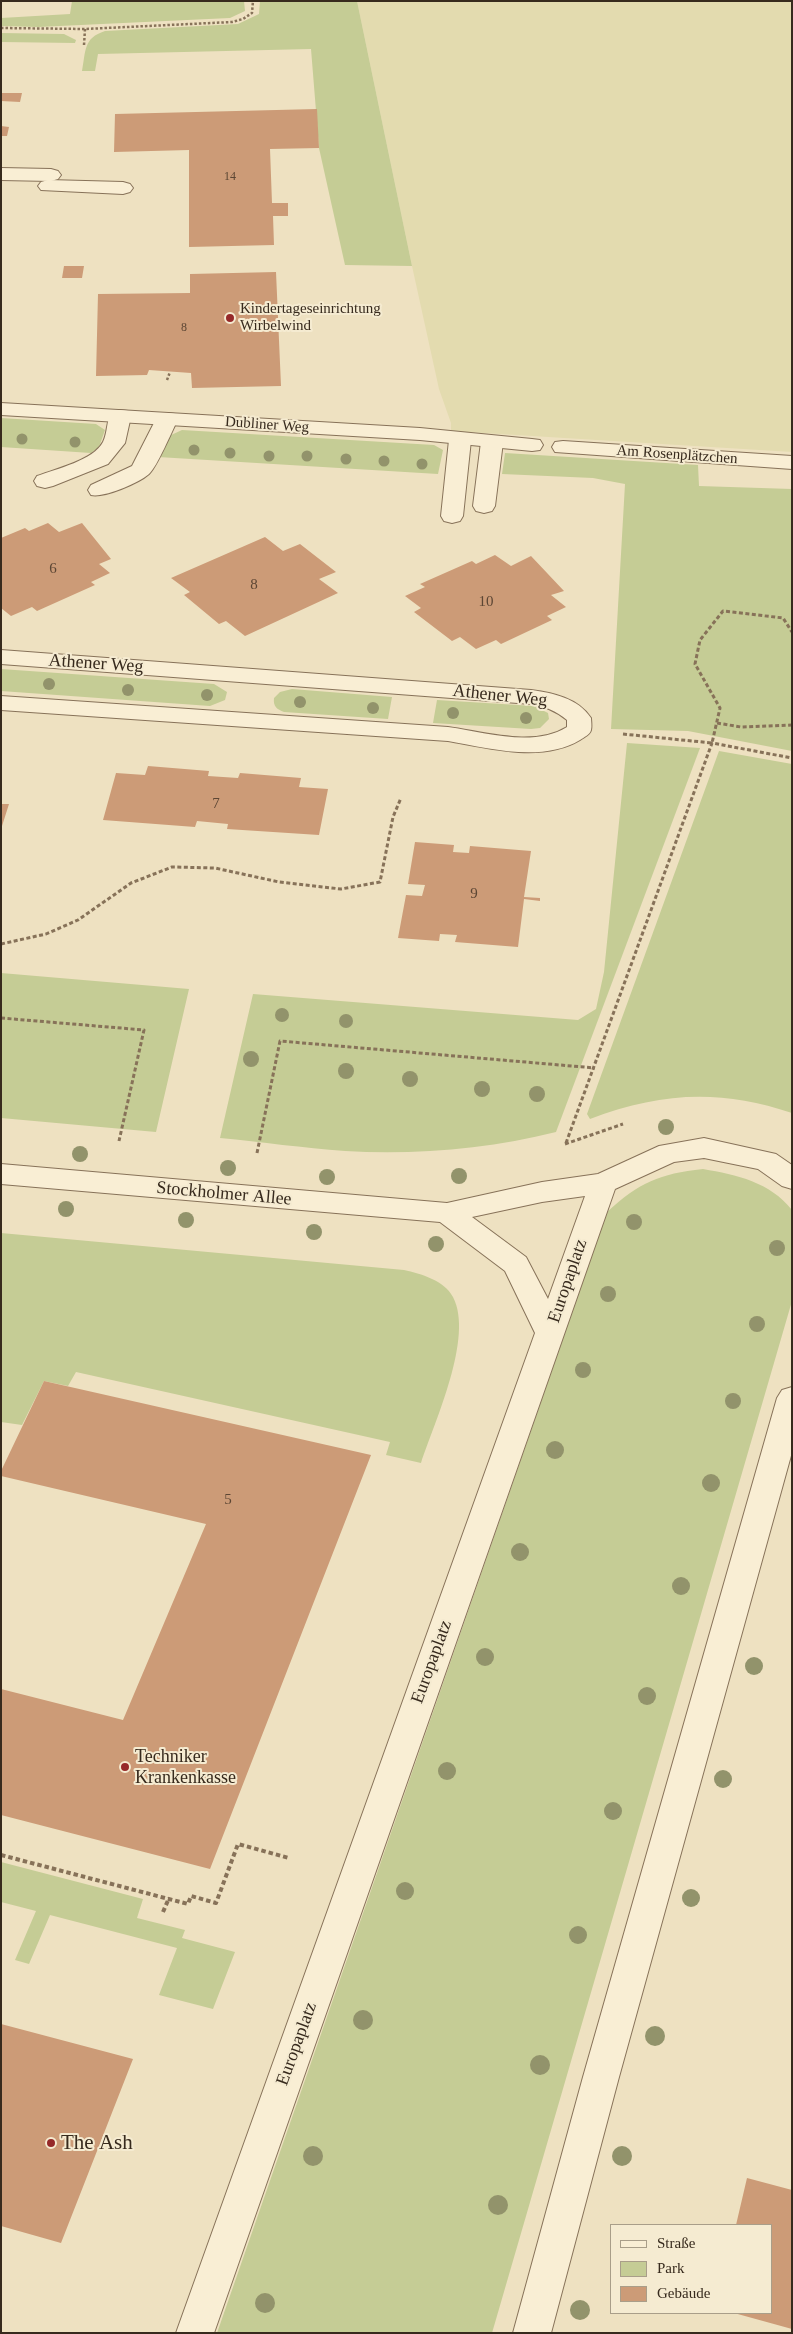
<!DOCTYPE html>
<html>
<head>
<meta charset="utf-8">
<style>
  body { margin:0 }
  #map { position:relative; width:793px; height:2334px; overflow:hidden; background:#eee1c1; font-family:Georgia,serif }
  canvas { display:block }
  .frame { position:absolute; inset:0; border:2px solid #372a1d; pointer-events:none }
  .legend { position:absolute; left:610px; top:2224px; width:162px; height:90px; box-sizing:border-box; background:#f5ebd1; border:1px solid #a99e89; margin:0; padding:6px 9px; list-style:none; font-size:15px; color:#372a1d }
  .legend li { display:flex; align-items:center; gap:10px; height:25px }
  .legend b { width:25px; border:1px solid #a99e89 }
</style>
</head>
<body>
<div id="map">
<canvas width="793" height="2334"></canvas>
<div class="frame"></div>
<ul class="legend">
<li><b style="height:6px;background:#f9eed4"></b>Straße</li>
<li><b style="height:14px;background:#c5cc95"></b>Park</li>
<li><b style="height:14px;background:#cc9b77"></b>Gebäude</li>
</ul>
</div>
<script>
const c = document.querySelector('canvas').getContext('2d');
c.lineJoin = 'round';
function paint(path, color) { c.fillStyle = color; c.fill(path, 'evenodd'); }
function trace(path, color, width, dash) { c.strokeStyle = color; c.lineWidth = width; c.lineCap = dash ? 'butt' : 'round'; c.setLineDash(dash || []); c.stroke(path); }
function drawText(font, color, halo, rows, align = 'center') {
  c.font = font + ' Georgia,serif'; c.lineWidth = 4; c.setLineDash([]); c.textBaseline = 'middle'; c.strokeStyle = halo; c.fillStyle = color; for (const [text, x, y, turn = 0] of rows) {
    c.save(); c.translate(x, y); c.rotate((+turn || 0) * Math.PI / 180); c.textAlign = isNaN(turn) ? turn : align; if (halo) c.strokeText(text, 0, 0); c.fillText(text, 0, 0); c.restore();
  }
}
const farmland = new Path2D(`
  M 357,1 L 792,1 L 792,452 L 451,431 L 451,423 L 439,389 L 412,266 Z`);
const green = new Path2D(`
  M 72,1 L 244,1 L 245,11 L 230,18 L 38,27 L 1,26 L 1,18 L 70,14 Z
  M 260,1 L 357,1 L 412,266 L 345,265 L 319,148 L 311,49 L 98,54 L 95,71 L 82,71 C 86,51 83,38 105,31 L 238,24 L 259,14 Z
  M 1,33 L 64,34 L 76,40 L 75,43 L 1,42 Z
  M 1,418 L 96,424 L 105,430 L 99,447 L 91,453 L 1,447 Z
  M 182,430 L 434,445 L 443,450 L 438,474 L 158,457 L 169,436 Z
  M 505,453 L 698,465 L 699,486 L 792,489 L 792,751 L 688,731 L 611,729 L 625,484 L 593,478 L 502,474 Z
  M 1,669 L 214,684 L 227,692 L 225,700 L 210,706 L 1,691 Z
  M 292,689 L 392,697 L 388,719 L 284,712 C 277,709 273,707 274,698 L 280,692 Z
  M 437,700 L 534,706 L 548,713 L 549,719 L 540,728 L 531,729 L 433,723 Z
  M 627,743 L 700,748 L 556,1132 C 488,1149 416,1155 345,1151 C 303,1148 262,1142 220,1138 L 253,994 L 578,1020 L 596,1009 L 604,972 Z
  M 719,751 L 792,764 L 792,1113 C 720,1089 661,1092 590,1119 L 587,1114 Z
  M 1,973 L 189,989 L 156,1132 L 1,1118 Z
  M 703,1169 C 737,1175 770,1182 792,1210 L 792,1301 L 492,2333 L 217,2333 L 607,1212 C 640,1182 659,1174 703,1169 Z
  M 1,1233 L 404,1270 C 421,1274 444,1280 453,1297 C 474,1337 435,1421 421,1463 L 386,1455 L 390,1442 L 76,1372 L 68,1386 L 44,1381 L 22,1425 L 1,1422 Z
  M 1,1862 L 143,1899 L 137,1918 L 185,1930 L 182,1938 L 235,1952 L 213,2009 L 159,1995 L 177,1948 L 50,1915 L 29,1964 L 15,1960 L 36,1911 L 1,1902 Z`);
const building = new Path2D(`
  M 1,93 L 22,93 L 20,102 L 1,101 Z
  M 317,109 L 319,148 L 270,149 L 272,203 L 288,203 L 288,216 L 273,216 L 274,245 L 189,247 L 189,150 L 114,152 L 115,114 Z
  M 1,126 L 9,127 L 7,136 L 1,136 Z
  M 64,266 L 84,266 L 82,278 L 62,278 Z
  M 276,272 L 281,386 L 192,388 L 191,373 L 149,370 L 147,375 L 96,376 L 98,294 L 190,293 L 190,274 Z
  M 48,523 L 59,532 L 82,523 L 111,559 L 99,564 L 110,573 L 91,582 L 95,585 L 37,611 L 32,607 L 11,616 L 1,608 L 1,538 L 25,528 L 29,531 Z
  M 265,537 L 283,551 L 300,544 L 336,572 L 319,579 L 338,593 L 245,636 L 226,621 L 219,624 L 184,595 L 190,592 L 171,578 Z
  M 495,555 L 511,566 L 531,556 L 564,591 L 551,595 L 566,607 L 547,616 L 552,620 L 501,644 L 496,640 L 476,649 L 460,637 L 452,641 L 414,612 L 421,608 L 405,596 L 425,587 L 420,584 L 472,561 L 476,564 Z
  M 148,766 L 209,771 L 208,776 L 238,778 L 240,773 L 301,778 L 299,787 L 328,789 L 319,835 L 227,829 L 228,824 L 197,821 L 195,827 L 103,820 L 116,773 L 145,775 Z
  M 1,804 L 9,804 L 2,826 L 1,826 Z
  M 415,842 L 454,845 L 453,852 L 469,853 L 470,846 L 531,851 L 524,897 L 540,898 L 540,901 L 524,899 L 518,947 L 455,942 L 457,935 L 440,934 L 439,941 L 398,938 L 406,895 L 422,896 L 425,885 L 408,884 Z
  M 44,1381 L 371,1455 L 210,1869 L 1,1815 L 1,1689 L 123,1720 L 206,1524 L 1,1476 L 1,1471 Z
  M 1,2024 L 133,2059 L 61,2243 L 1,2226 Z
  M 747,2178 L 792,2190 L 792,2329 L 734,2313 L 772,2313 L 772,2225 L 736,2225 Z`);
const pathFar2 = new Path2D(`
  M 1,28 L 85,29 L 232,22 L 243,19 L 252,13 L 253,1
  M 84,45 L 85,29
  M 167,380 L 170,372`);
const pathFar1 = new Path2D(`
  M 717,723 L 741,727 L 792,725
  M 623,734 L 712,743 L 720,708 L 695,664 L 700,640 L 723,611 L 783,618 L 792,632
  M 1,944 L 46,934 L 78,920 L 131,883 L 172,867 L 215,868 L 279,882 L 341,889 L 380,882 L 393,817 L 401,798
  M 1,1018 L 144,1030 L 119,1141
  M 566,1143 L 712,743 L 792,758
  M 565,1144 L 623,1124
  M 257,1153 L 280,1041 L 595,1068`);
const path = new Path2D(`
  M 1,1855 L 188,1904 L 191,1896 L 216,1903 L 238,1844 L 289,1858
  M 163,1912 L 169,1898`);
const service = new Path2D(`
  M 48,180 L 123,182 L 130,184 L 133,188 L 130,192 L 123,194 L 41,190 L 38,186 L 41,182 Z
  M 120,410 L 128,411 L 131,416 L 125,443 L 108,464 L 53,486 L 45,488 L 37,486 L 34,481 L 37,476 C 56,469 94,460 103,442 C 108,432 106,421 112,411 Z
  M 167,413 L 175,414 L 178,419 C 172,431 157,467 149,474 C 139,483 104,498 91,495 L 88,490 L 91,485 L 132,466 L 156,419 L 159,414 Z
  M 460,434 L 468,435 L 471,440 L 463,516 L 460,521 L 452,523 L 444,521 L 441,516 L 449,440 L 452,435 Z
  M 492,436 L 500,437 L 503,442 L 495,506 L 492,511 L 484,513 L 476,511 L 473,506 L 481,442 L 484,437 Z`);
const minor = new Path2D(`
  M 1,168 L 51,169 L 58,171 L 61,175 L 58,179 L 51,181 L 1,180 Z
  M 1,403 L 420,428 L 532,439 L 540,440 L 543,445 L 540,450 L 532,451 L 420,440 L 1,415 Z
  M 563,441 L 792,456 L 792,469 L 555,452 L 552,447 L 555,442 Z
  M 1,650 L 531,690 C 553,693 578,698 591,718 C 591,721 592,726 591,730 C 590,735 584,737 580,740 C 542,763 488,748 448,741 L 1,710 L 1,696 L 448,727 C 485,732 533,748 567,727 L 567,720 C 556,711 545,706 531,704 L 1,664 Z
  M 704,1138 L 776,1154 L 792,1165 L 792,1189 L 782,1186 L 758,1169 L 704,1158 L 674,1162 L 615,1189 L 214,2333 L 176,2333 L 535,1333 L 505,1271 L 440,1222 L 1,1184 L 1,1164 L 447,1203 L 542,1182 L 598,1174 L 659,1146 ZM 585,1196 L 548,1299 L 526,1257 L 472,1217 L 542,1202 Z
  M 792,1387 L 792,1452 L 619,2077 L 551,2333 L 513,2333 L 583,2077 L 777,1398 L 782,1390 Z`);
const trees = [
  [22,439,5.5],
  [75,442,5.5],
  [194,450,5.5],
  [230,453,5.5],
  [269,456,5.5],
  [307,456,5.5],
  [346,459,5.5],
  [384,461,5.5],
  [422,464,5.5],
  [49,684,6],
  [128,690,6],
  [207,695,6],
  [300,702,6],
  [373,708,6],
  [453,713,6],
  [526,718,6],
  [282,1015,7],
  [346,1021,7],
  [251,1059,8],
  [346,1071,8],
  [410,1079,8],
  [482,1089,8],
  [537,1094,8],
  [666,1127,8],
  [80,1154,8],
  [228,1168,8],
  [459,1176,8],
  [327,1177,8],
  [66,1209,8],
  [186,1220,8],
  [634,1222,8],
  [314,1232,8],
  [436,1244,8],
  [777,1248,8],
  [608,1294,8],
  [757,1324,8],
  [583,1370,8],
  [733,1401,8],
  [555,1450,9],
  [711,1483,9],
  [520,1552,9],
  [681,1586,9],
  [485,1657,9],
  [754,1666,9],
  [647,1696,9],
  [447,1771,9],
  [723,1779,9],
  [613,1811,9],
  [405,1891,9],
  [691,1898,9],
  [578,1935,9],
  [363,2020,10],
  [655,2036,10],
  [540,2065,10],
  [313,2156,10],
  [622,2156,10],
  [498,2205,10],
  [265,2303,10],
  [580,2310,10]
];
const markers = [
  [230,318,5,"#962929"],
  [125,1767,5,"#962929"],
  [51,2143,5,"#962929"]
];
const farNumbernames = [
  ["14",230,177],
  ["8",184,328]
];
const farPoinames = [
  ["Kindertageseinrichtung",240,309],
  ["Wirbelwind",240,326]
];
const farStreetnames = [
  ["Dubliner Weg",267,425,4],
  ["Am Rosenplätzchen",677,455,4]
];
const numberNames = [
  ["6",53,569],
  ["8",254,585],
  ["10",486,602],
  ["7",216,804],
  ["9",474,894],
  ["5",228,1500]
];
const streetNames = [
  ["Athener Weg",96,664,4],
  ["Athener Weg",500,696,6],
  ["Stockholmer Allee",224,1194,5],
  ["Europaplatz",568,1281,-71],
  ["Europaplatz",432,1662,-70],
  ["Europaplatz",297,2044,-70]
];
const poiNames = [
  ["Techniker",135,1757],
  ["Krankenkasse",135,1778]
];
const nearPoinames = [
  ["The Ash",61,2143]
];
paint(farmland, '#e3dbaf');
paint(green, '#c5cc95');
paint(building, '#cc9b77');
trace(service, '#877259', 2);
trace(minor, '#877259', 2);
trace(pathFar2, '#877259', 2.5, [2.5, 2]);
trace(pathFar1, '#877259', 3, [4, 2.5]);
trace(path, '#877259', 4, [4.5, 3]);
paint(service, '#f9eed4');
paint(minor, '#f9eed4');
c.fillStyle = '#92936b';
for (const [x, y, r] of trees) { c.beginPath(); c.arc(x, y, r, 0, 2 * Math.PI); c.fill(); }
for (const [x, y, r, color] of markers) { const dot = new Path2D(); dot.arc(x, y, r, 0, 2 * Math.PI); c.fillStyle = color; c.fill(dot); trace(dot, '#f5ebd1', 2); }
drawText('12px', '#5c4634', null, farNumbernames);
drawText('15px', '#372a1d', '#f5ebd1', farPoinames, 'left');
drawText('15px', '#372a1d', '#f5ebd1', farStreetnames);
drawText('15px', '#5c4634', null, numberNames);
drawText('18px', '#372a1d', '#f5ebd1', streetNames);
drawText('18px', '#372a1d', '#f5ebd1', poiNames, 'left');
drawText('21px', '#372a1d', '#f5ebd1', nearPoinames, 'left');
</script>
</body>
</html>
